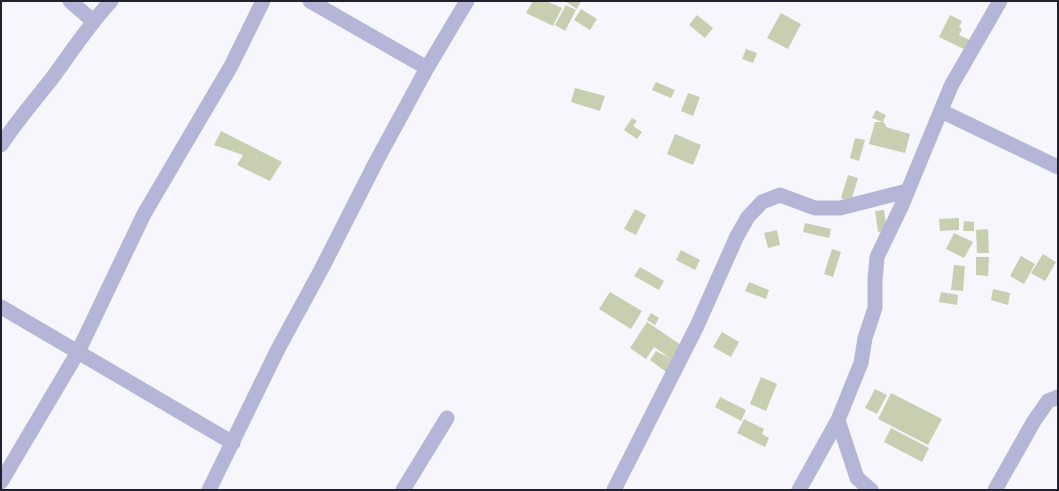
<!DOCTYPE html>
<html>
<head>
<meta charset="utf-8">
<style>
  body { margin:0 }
  #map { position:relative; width:1059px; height:491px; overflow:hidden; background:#f6f6fc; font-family:"Exo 2",sans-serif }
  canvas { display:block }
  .frame { position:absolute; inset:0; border:2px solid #21212d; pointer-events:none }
</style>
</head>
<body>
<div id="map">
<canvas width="1059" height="491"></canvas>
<div class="frame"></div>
</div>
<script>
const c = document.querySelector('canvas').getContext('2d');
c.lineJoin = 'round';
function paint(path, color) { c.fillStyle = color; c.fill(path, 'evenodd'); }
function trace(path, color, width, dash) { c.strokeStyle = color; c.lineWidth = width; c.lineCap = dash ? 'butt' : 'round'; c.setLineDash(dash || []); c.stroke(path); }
const building = new Path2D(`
  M 533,1 L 546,1 L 562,8 L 553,26 L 526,13 Z
  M 565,1 L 581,1 L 577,9 Z
  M 566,5 L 576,10 L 565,31 L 555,25 Z
  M 581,9 L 597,19 L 590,30 L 574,20 Z
  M 781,13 L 801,24 L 788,49 L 767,38 Z
  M 697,15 L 713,28 L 705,38 L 689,25 Z
  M 950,15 L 962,21 L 959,27 L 962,29 L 959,35 L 972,41 L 968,51 L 939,37 Z
  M 746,49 L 757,53 L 753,63 L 742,59 Z
  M 656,82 L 675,90 L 671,98 L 652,90 Z
  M 575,88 L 605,96 L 600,111 L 571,102 Z
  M 688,93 L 700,97 L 693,116 L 681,111 Z
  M 876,110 L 886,115 L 883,122 L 872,118 Z
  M 632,118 L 637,121 L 633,126 L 642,132 L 637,139 L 624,130 Z
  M 875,122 L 883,122 L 886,125 L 886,127 L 910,134 L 905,153 L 869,144 Z
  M 221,131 L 282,162 L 270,181 L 237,165 L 243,155 L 214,145 Z
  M 675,134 L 701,145 L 693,165 L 667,154 Z
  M 855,138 L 865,140 L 859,161 L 850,158 Z
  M 848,175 L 858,178 L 851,201 L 841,198 Z
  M 635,209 L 646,215 L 636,235 L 624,229 Z
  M 884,210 L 887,230 L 878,232 L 875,211 Z
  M 959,218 L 959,230 L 940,231 L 939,219 Z
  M 964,221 L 974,222 L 974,231 L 963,231 Z
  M 805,223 L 831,229 L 829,238 L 803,232 Z
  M 988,229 L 989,253 L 977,253 L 976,230 Z
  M 777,230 L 780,245 L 768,248 L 764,233 Z
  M 954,233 L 973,242 L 964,258 L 946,249 Z
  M 832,249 L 841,252 L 833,277 L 824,274 Z
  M 681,250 L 700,260 L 695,270 L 676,260 Z
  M 1043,254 L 1056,262 L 1045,281 L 1031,273 Z
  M 1021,256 L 1035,264 L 1024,284 L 1010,276 Z
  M 976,257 L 989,257 L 988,276 L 976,275 Z
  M 954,265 L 965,266 L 963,291 L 951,290 Z
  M 640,267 L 664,281 L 659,290 L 634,276 Z
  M 749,282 L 769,290 L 766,299 L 745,291 Z
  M 993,289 L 1010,293 L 1008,305 L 991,300 Z
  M 610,292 L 642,311 L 631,329 L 599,309 Z
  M 941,292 L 958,295 L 957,305 L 939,302 Z
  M 651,313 L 659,318 L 655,325 L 647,320 Z
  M 647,322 L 681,345 L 666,372 L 650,360 L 656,351 L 670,358 L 654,347 L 646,359 L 630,348 Z
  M 722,332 L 739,342 L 731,357 L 713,347 Z
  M 761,377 L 777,384 L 766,411 L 750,404 Z
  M 875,389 L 887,395 L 877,414 L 865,408 Z
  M 891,393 L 942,419 L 928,445 L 878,419 Z
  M 720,397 L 746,410 L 741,421 L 715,407 Z
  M 744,419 L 764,429 L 762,434 L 769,438 L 765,447 L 737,433 Z
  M 891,428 L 929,448 L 922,462 L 884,442 Z`);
const street = new Path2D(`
  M 70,1 L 93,21
  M 310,1 L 427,68
  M 941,111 L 1058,167
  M 1,145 C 16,122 33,102 50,81 C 70,54 88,26 111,1
  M 1,307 L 233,443
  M 838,420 L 857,478 L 871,490
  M 1,482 L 78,352 L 144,214 L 231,66 L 263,1
  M 209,490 L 278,349 L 322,268 L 377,160 L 427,68 L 467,1
  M 403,490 L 447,418
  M 614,490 L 697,326 L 737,236 L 748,217 L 762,202 L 780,195 L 815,208 L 840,208 L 907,191
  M 799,490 L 838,420 L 861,363 L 865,338 L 875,308 L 875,280 L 877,257 L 902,205 L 951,86 L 1000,1
  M 995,490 L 1034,421 L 1048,401 L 1058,397`);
paint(building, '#c7cfb0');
trace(street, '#b5b5d8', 15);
</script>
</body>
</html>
